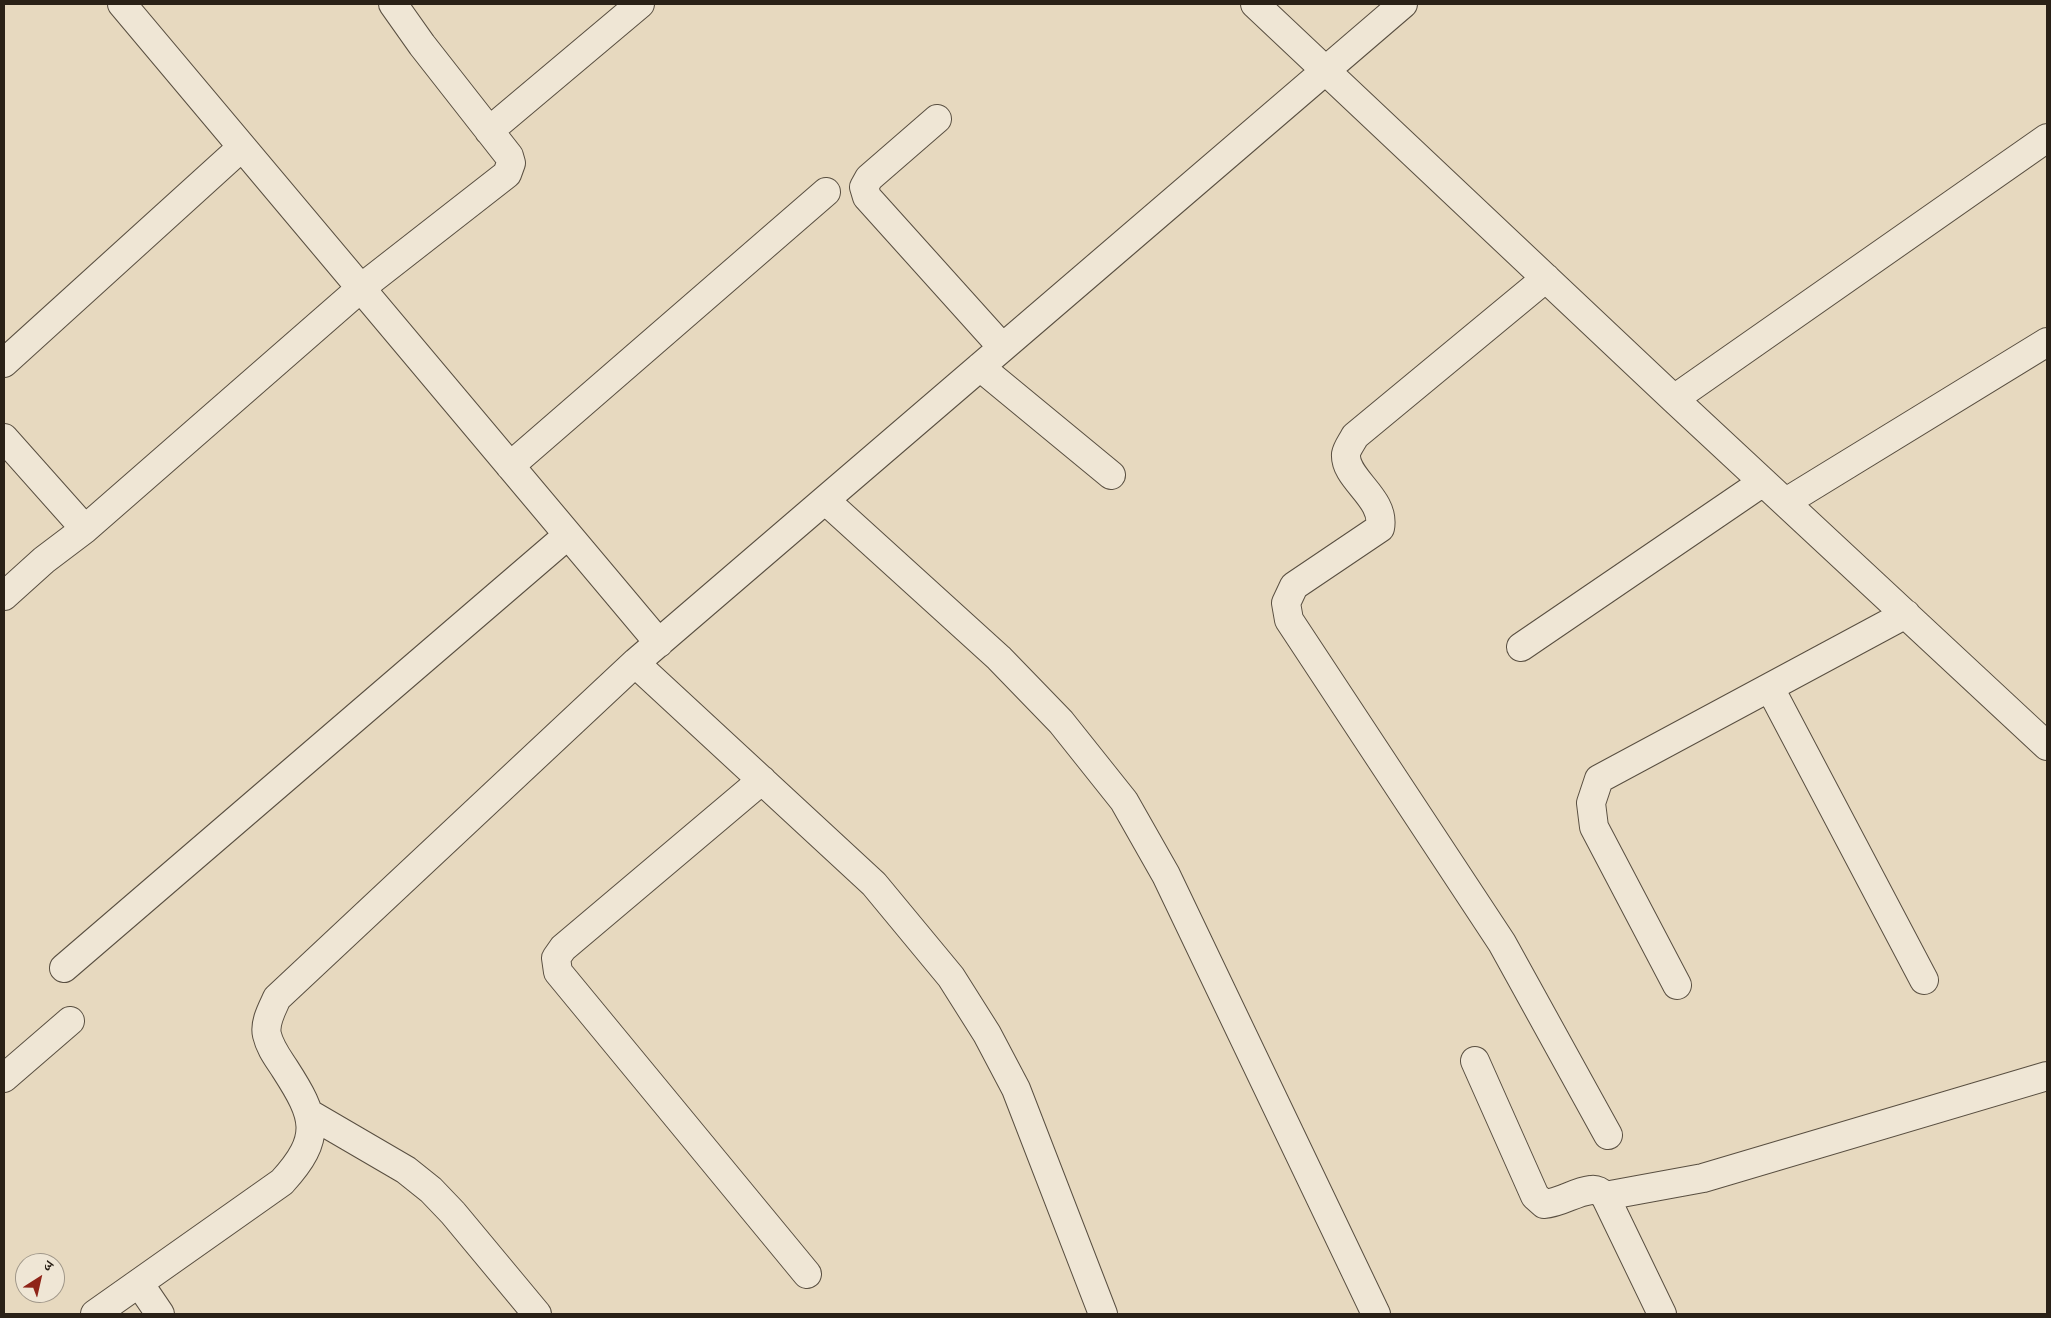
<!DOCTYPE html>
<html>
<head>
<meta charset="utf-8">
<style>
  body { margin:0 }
  #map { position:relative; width:2051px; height:1318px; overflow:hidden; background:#e7d9bf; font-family:"IM FELL Double Pica","Noto Serif Devanagari",serif }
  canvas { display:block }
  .frame { position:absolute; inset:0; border:5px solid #2a2117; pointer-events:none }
  .north { position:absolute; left:15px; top:1253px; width:50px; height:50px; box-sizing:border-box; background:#efe6d5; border:1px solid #a09789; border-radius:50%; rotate:35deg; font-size:14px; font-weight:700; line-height:20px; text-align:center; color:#2a2117 }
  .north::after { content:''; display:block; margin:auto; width:18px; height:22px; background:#8f2418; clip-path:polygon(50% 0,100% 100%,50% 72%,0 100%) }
</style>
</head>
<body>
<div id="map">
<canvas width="2051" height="1318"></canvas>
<div class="frame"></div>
<div class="north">उ</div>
</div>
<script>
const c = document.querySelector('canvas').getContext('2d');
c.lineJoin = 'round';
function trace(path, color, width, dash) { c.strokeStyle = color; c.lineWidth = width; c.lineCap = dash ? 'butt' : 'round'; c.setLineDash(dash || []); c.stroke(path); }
const minor = new Path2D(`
  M 122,4 L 659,643
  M 1255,4 L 1674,399 L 2047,746
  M 937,119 L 869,178 L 864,187 L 867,197 L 1002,347
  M 489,131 L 640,4
  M 1546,278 L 1355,436 C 1352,442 1347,448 1346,454 C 1344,479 1386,498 1380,528 L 1294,586 L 1286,603 L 1289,620 L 1502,943 L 1608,1135
  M 4,363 L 242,147
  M 980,367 L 1111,475
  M 1674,399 L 2047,138
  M 4,438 L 85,529
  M 510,466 L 826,192
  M 825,500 L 999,658 L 1061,722 L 1124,801 L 1166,875 L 1376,1314
  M 1786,502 L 2047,342
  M 4,596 L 44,560 L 85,529 L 361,288 L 507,174 L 511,163 L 509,156 L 422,45 L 393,4
  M 1521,647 L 1763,482
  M 635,663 L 874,884 L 951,977 L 987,1034 L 1016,1089 L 1103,1314
  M 1770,688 L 1924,980
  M 762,780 L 563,948 L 556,958 L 558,972 L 807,1274
  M 64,968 L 568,535
  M 1677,985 L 1594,827 L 1591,803 L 1599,779 L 1906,614
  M 1475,1061 L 1535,1196 L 1544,1204 C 1561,1203 1574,1192 1591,1190 C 1597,1189 1601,1192 1605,1196 L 1662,1314
  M 4,1078 L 70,1021
  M 310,1114 L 406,1170 L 431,1190 L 453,1213 L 537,1314
  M 1605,1196 L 1703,1178 L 2047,1076
  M 139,1283 L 160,1314
  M 95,1314 L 282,1182 C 323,1137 316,1117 285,1069 C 278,1058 270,1048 267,1035 C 264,1023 272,1009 277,998 L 635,663 L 1403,4`);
trace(minor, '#594f41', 30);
trace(minor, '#efe6d5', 28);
</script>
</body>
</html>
